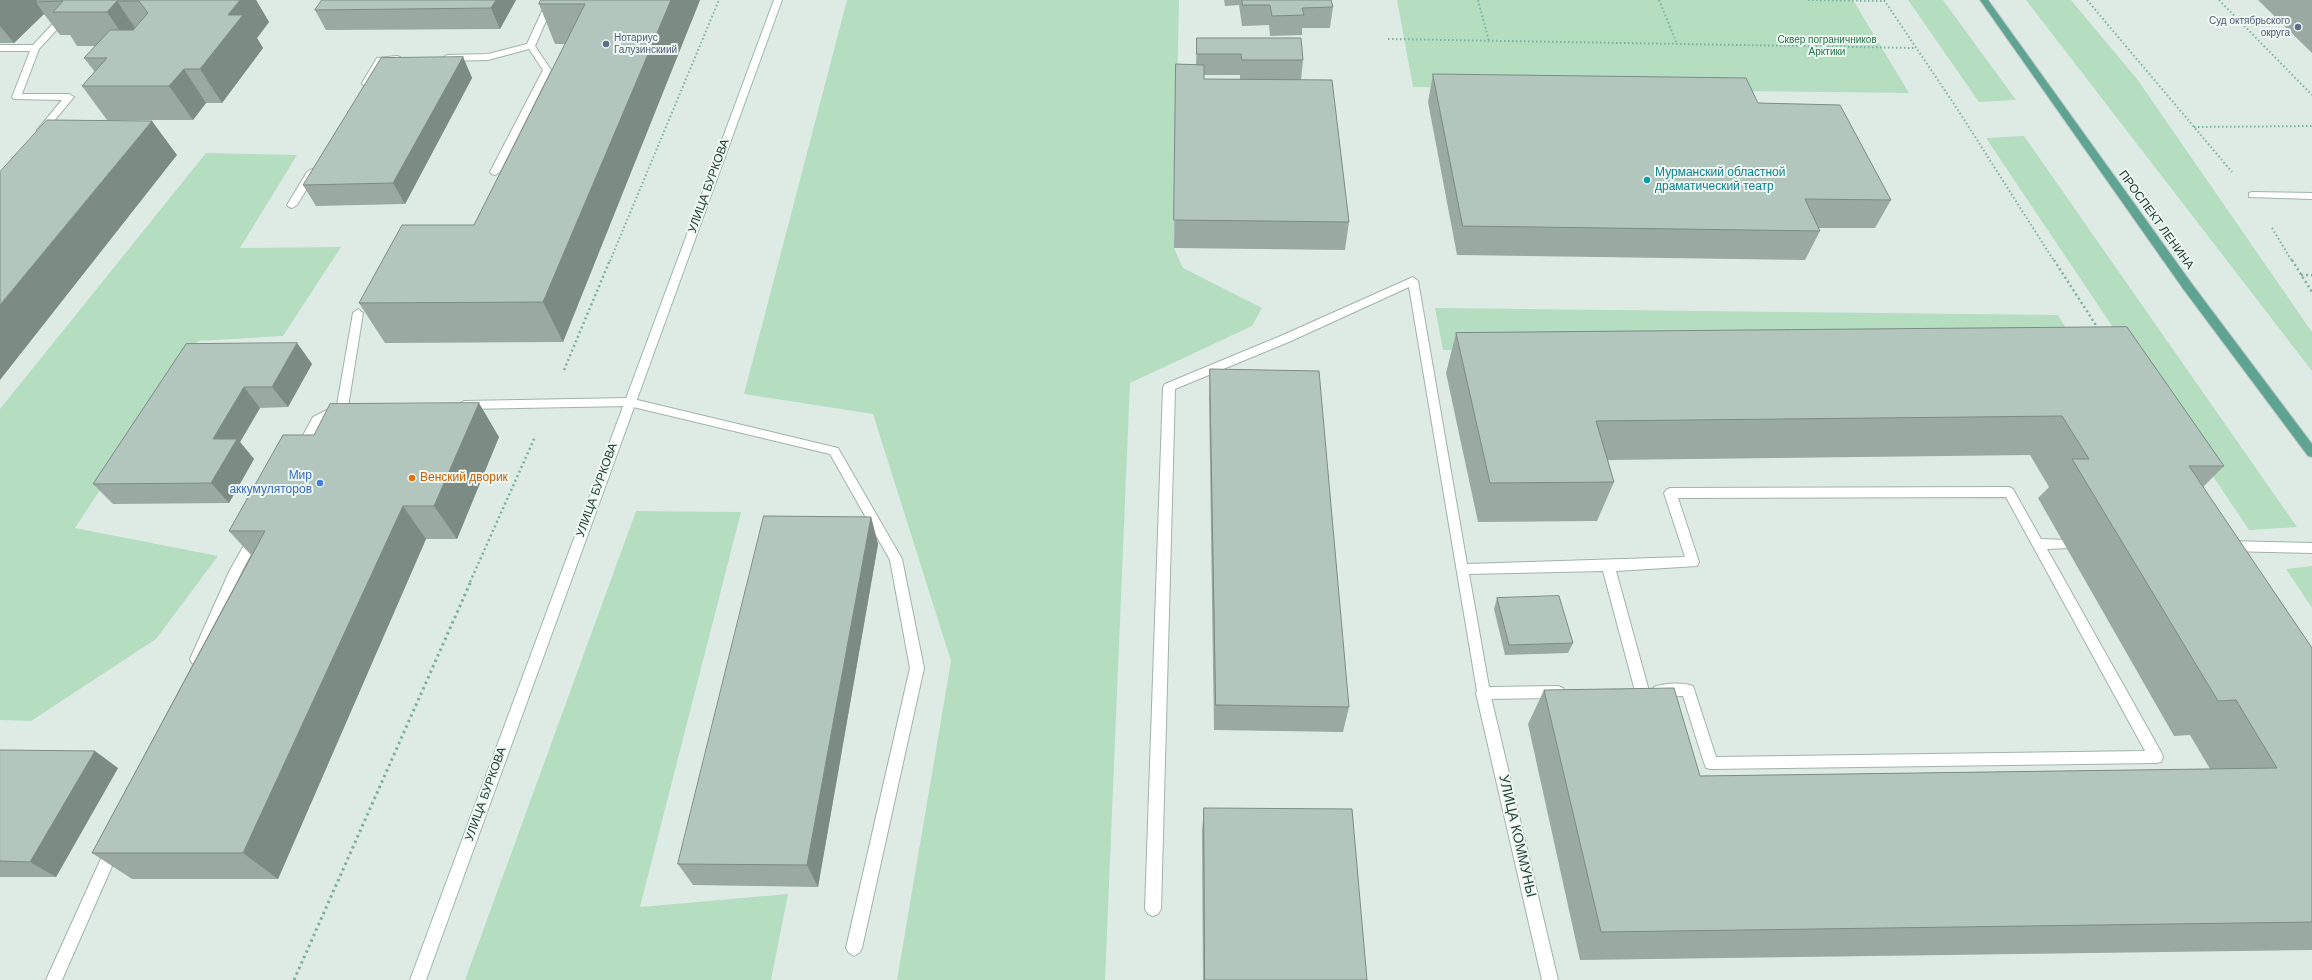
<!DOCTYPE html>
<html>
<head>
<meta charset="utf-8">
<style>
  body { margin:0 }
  canvas { display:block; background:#deebe5 }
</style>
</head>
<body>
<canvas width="2312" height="980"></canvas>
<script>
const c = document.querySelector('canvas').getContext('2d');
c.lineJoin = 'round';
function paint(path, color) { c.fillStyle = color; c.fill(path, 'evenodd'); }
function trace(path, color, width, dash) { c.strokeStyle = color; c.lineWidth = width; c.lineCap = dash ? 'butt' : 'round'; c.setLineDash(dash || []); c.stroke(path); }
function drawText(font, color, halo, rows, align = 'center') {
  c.font = font + ' Helvetica,sans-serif'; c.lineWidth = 4; c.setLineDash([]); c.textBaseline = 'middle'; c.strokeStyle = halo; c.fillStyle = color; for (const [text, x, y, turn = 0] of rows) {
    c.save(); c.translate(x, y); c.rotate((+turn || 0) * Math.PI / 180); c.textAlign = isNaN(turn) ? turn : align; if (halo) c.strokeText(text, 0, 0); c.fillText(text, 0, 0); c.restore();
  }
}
const green = new Path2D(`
  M 847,0 L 1179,0 L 1174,248 L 1183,268 L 1262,308 L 1252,326 L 1130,383 L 1105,980 L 897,980 L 951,661 L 873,414 L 744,394 Z
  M 1397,0 L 1853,0 L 1909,93 L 1413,87 Z
  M 1908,0 L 1943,0 L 2016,100 L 1979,102 Z
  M 2026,0 L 2071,0 L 2137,79 L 2312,332 L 2312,371 Z
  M 2024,136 L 2297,527 L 2249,530 L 1986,138 Z
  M 206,153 L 297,155 L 240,248 L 341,247 L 283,336 L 198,341 L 75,528 L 218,556 L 156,639 L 31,721 L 0,720 L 0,409 Z
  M 1435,308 L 2058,315 L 2084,358 L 1443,350 Z
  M 636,511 L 741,512 L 640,907 L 788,894 L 771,980 L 465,980 Z
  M 2312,566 L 2312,608 L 2286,569 Z`);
const pathFar2 = new Path2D(`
  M 1478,0 L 1489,41
  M 1659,0 L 1677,44
  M 1808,0 L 1885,1
  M 1884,0 L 1958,110 L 2054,261
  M 2087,0 L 2232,172
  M 2219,0 L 2312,95
  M 1388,39 L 1915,48
  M 2194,127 L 2312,126
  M 2272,228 L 2292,261
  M 610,261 L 719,0`);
const pathFar1 = new Path2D(`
  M 2054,260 L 2099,330
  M 2292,260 L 2312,292
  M 2301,275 L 2312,275
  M 564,370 L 610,260
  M 470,582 L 535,437`);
const path = new Path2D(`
  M 294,980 L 471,581`);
const lane = new Path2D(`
  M 75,0 L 84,0 L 39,49 L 22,94 L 69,94 L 74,97 L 43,134 L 37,134 L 37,130 L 62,100 L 14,99 L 12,97 L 30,51 L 0,51 L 0,45 L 33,45 Z
  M 547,0 L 555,0 L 535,46 L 551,70 L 500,172 L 495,175 L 492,174 L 490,172 L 543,70 L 529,49 L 488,60 L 447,61 L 443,58 L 447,55 L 488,54 L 527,44 Z
  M 397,56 L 400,57 L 400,61 L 383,62 L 369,85 L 363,85 L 362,83 L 377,58 Z
  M 312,169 L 317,172 L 297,205 L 292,208 L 289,207 L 287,205 L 307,172 Z
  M 1413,277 L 1418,281 L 1467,564 L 1685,557 L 1664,493 L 1666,490 L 1670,488 L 2009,487 L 2013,489 L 2041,539 L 2069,540 L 2071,544 L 2069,548 L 2047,549 L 2161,752 L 2163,757 L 2161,762 L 2156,763 L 1711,769 L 1706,768 L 1704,763 L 1683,696 L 1659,697 L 1654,695 L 1652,691 L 1654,687 C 1664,683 1683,682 1693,686 L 1716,757 L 2145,751 L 2006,497 L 1678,498 L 1699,562 L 1697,566 L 1616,571 L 1649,691 L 1647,695 L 1642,697 L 1637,695 L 1635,691 L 1603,571 L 1469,574 L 1489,687 L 1558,686 L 1563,688 L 1565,692 L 1563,696 L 1558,698 L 1483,699 L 1478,697 L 1409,287 L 1291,341 L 1175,389 L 1161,909 L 1158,914 L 1153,916 L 1148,914 L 1145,909 L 1163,387 L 1165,384 L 1283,335 Z
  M 358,309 L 363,313 L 348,407 L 346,410 L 321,423 L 305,453 L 297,453 L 295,450 L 313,417 L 337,405 L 353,313 Z
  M 629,398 L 838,448 L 902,559 L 924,668 L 862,948 L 859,953 L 854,956 L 849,953 L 846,948 L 910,668 L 890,560 L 830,454 L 629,406 L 464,409 L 458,405 L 464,401 Z
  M 255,531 L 259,533 L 261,536 L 242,571 L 204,659 L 202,663 L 197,665 L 192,663 L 190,659 L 230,570 L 251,533 Z
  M 2227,541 L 2312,543 L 2312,553 L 2227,551 L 2223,550 L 2221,546 L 2223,542 Z
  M 113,841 L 118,843 L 120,848 L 62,980 L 46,980 L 108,843 Z`);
const street = new Path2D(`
  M 2252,192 L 2312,193 L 2312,199 L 2249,197 L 2249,193 Z
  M 1483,687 L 1488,689 L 1490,693 L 1558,980 L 1542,980 L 1476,693 L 1478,689 Z`);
const secondary = new Path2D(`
  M 774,0 L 782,0 L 426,980 L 410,980 Z`);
const primary = new Path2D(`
  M 1980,0 L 1988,0 L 2192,284 L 2312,444 L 2312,457 L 2308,456 L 2184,290 Z`);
const wall = new Path2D(`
  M 0,0 L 256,0 L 269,22 L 257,38 L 263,48 L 222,103 L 206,103 L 193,120 L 107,120 L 82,86 L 95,72 L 84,58 L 96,46 L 77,46 L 70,35 L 60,35 L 44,14 L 14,43 L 0,43 Z
  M 322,0 L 516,0 L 500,29 L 326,30 L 315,10 Z
  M 700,0 L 563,342 L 385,343 L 359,303 L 474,225 L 565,44 L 555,44 L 539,4 Z
  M 1224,0 L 1331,0 L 1333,7 L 1330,28 L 1302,28 L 1302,35 L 1270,36 L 1269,25 L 1242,26 L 1239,5 L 1225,6 Z
  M 2258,0 L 2312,0 L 2312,53 Z
  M 1197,38 L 1303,60 L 1301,80 L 1349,222 L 1345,250 L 1174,248 L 1176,64 L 1196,65 ZM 1204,75 L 1240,75 L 1240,79 L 1204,79 Z
  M 463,57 L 472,78 L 405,204 L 316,206 L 303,185 Z
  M 1433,74 L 1758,103 L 1891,200 L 1875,228 L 1818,228 L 1820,231 L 1805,260 L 1457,255 L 1428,102 Z
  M 2127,327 L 2224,466 L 2203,487 L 2312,648 L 2312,950 L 1580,960 L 1528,724 L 1544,690 L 1700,776 L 2210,769 L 2190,735 L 2174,736 L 2038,498 L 2049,487 L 2030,455 L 1608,460 L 1614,482 L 1597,521 L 1478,522 L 1446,373 L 1456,333 Z
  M 297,343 L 312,364 L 288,407 L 260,408 L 240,442 L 254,459 L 229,503 L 113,504 L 93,484 Z
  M 1210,369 L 1349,707 L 1343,732 L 1214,730 L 1209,398 Z
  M 499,437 L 457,539 L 426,539 L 278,879 L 132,879 L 92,853 L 251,555 L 229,531 Z
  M 871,517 L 878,544 L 818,887 L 693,885 L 678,864 Z
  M 1497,598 L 1573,643 L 1568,653 L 1505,655 L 1494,609 Z
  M 0,750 L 118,768 L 56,877 L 0,877 Z
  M 1204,808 L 1367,980 L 1203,980 L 1202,831 Z`);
const shadedWall = new Path2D(`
  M 0,0 L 58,0 L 36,2 L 44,14 L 14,43 L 0,26 Z
  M 240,0 L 256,0 L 269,22 L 257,38 L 263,48 L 222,103 L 200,69 L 228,15 Z
  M 496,0 L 516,0 L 500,29 L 491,8 Z
  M 671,0 L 700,0 L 563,342 L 543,302 Z
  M 117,1 L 140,35 L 130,46 L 107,12 Z
  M 463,57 L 472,78 L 405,204 L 393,183 Z
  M 184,69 L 206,103 L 193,120 L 169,86 Z
  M 152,121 L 177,155 L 0,380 L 0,305 Z
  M 297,343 L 312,364 L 288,407 L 272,387 Z
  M 244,387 L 260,408 L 240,442 L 254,459 L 229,503 L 211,483 L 213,439 Z
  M 479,403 L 499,437 L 457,539 L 434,506 Z
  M 403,506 L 426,539 L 278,879 L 243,853 Z
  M 871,517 L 878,544 L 818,887 L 807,865 Z
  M 95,751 L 118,768 L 56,877 L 30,862 Z`);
const building = new Path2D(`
  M 37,0 L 240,0 L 228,15 L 243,15 L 200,69 L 184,69 L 169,86 L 82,86 L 107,58 L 84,58 L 110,30 L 133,30 L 148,13 L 139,1 L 117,1 L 107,12 L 53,12 L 63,1 L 36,2 Z
  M 322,0 L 496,0 L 491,8 L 315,10 Z
  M 541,0 L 671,0 L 543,302 L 359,303 L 402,225 L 474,225 L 585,4 L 539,4 Z
  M 1242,0 L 1331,0 L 1333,7 L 1302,8 L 1304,15 L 1272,16 L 1270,5 L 1243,5 Z
  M 1197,38 L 1301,38 L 1303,60 L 1242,60 L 1241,54 L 1197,54 Z
  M 463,57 L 393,183 L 303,185 L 381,58 Z
  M 1176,64 L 1204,65 L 1204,79 L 1332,80 L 1349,222 L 1174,220 Z
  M 1433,74 L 1746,78 L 1758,103 L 1840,105 L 1891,200 L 1805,199 L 1820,231 L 1463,226 Z
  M 47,120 L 152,121 L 0,305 L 0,172 Z
  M 2127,327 L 2224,466 L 2189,466 L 2312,648 L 2312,922 L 1601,932 L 1544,690 L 1674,688 L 1700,776 L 2277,768 L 2236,700 L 2218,701 L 2072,459 L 2089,459 L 2062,416 L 1596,421 L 1614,482 L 1490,483 L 1456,333 Z
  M 297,343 L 272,387 L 244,387 L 213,439 L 237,439 L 211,483 L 93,484 L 186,344 Z
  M 1210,369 L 1319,371 L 1349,707 L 1216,705 Z
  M 479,403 L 434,506 L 403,506 L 243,853 L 92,853 L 265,531 L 229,531 L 283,435 L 314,435 L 330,404 Z
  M 764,516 L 871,517 L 807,865 L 678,864 Z
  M 1559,596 L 1573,643 L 1509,645 L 1497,598 Z
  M 0,750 L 95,751 L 30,862 L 0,861 Z
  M 1204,808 L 1352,809 L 1367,980 L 1205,980 Z`);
const markers = [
  [2298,27,4,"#5c6f8a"],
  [606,44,4,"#5c6f8a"],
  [1647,180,4,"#0f9aa8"],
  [412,478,4,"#e8710a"],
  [320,483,4,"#3f7fe0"]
];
const farServicenames = [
  ["Суд октябрьского",2290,21],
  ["округа",2290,33],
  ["Нотариус",614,38,"left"],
  ["Галузинскиий",614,50,"left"]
];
const farParknames = [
  ["Сквер пограничников",1827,40],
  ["Арктики",1827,52]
];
const cultureNames = [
  ["Мурманский областной",1655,173],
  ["драматический театр",1655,187]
];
const streetNames = [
  ["УЛИЦА БУРКОВА",709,186,-70],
  ["ПРОСПЕКТ ЛЕНИНА",2156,220,54],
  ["УЛИЦА БУРКОВА",597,490,-70],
  ["УЛИЦА БУРКОВА",486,794,-70]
];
const shopNames = [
  ["Мир",312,476],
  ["аккумуляторов",312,490]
];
const foodNames = [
  ["Венский дворик",420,478]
];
const nearStreetnames = [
  ["УЛИЦА КОММУНЫ",1517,836,77]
];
paint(green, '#b5dec1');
trace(lane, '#a1b3ac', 2);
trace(street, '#a1b3ac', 2);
trace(secondary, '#9cb7ae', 2);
trace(primary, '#c0c8c6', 2);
trace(pathFar2, '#7cb1a1', 2, [1.5, 2.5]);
trace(pathFar1, '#7cb1a1', 2.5, [2, 3]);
trace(path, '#7cb1a1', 3, [2.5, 3.5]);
paint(lane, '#fff');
paint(street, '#fff');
paint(secondary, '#fff');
paint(primary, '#5fa493');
paint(wall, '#9aaaa3');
paint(shadedWall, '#7d8b85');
paint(building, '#b3c6be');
trace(building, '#7d8b85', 1);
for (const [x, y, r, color] of markers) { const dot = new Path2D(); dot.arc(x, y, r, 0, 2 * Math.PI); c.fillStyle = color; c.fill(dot); trace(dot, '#eff7f3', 1.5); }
drawText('10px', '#4e5e75', '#eff7f3', farServicenames, 'right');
drawText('10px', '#267546', '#eff7f3', farParknames);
drawText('12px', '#0d838f', '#eff7f3', cultureNames, 'left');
drawText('12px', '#1e3c34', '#eff7f3', streetNames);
drawText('12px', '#366cbe', '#eff7f3', shopNames, 'right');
drawText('12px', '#c56008', '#eff7f3', foodNames, 'left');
drawText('14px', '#1e3c34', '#eff7f3', nearStreetnames);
</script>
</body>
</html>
